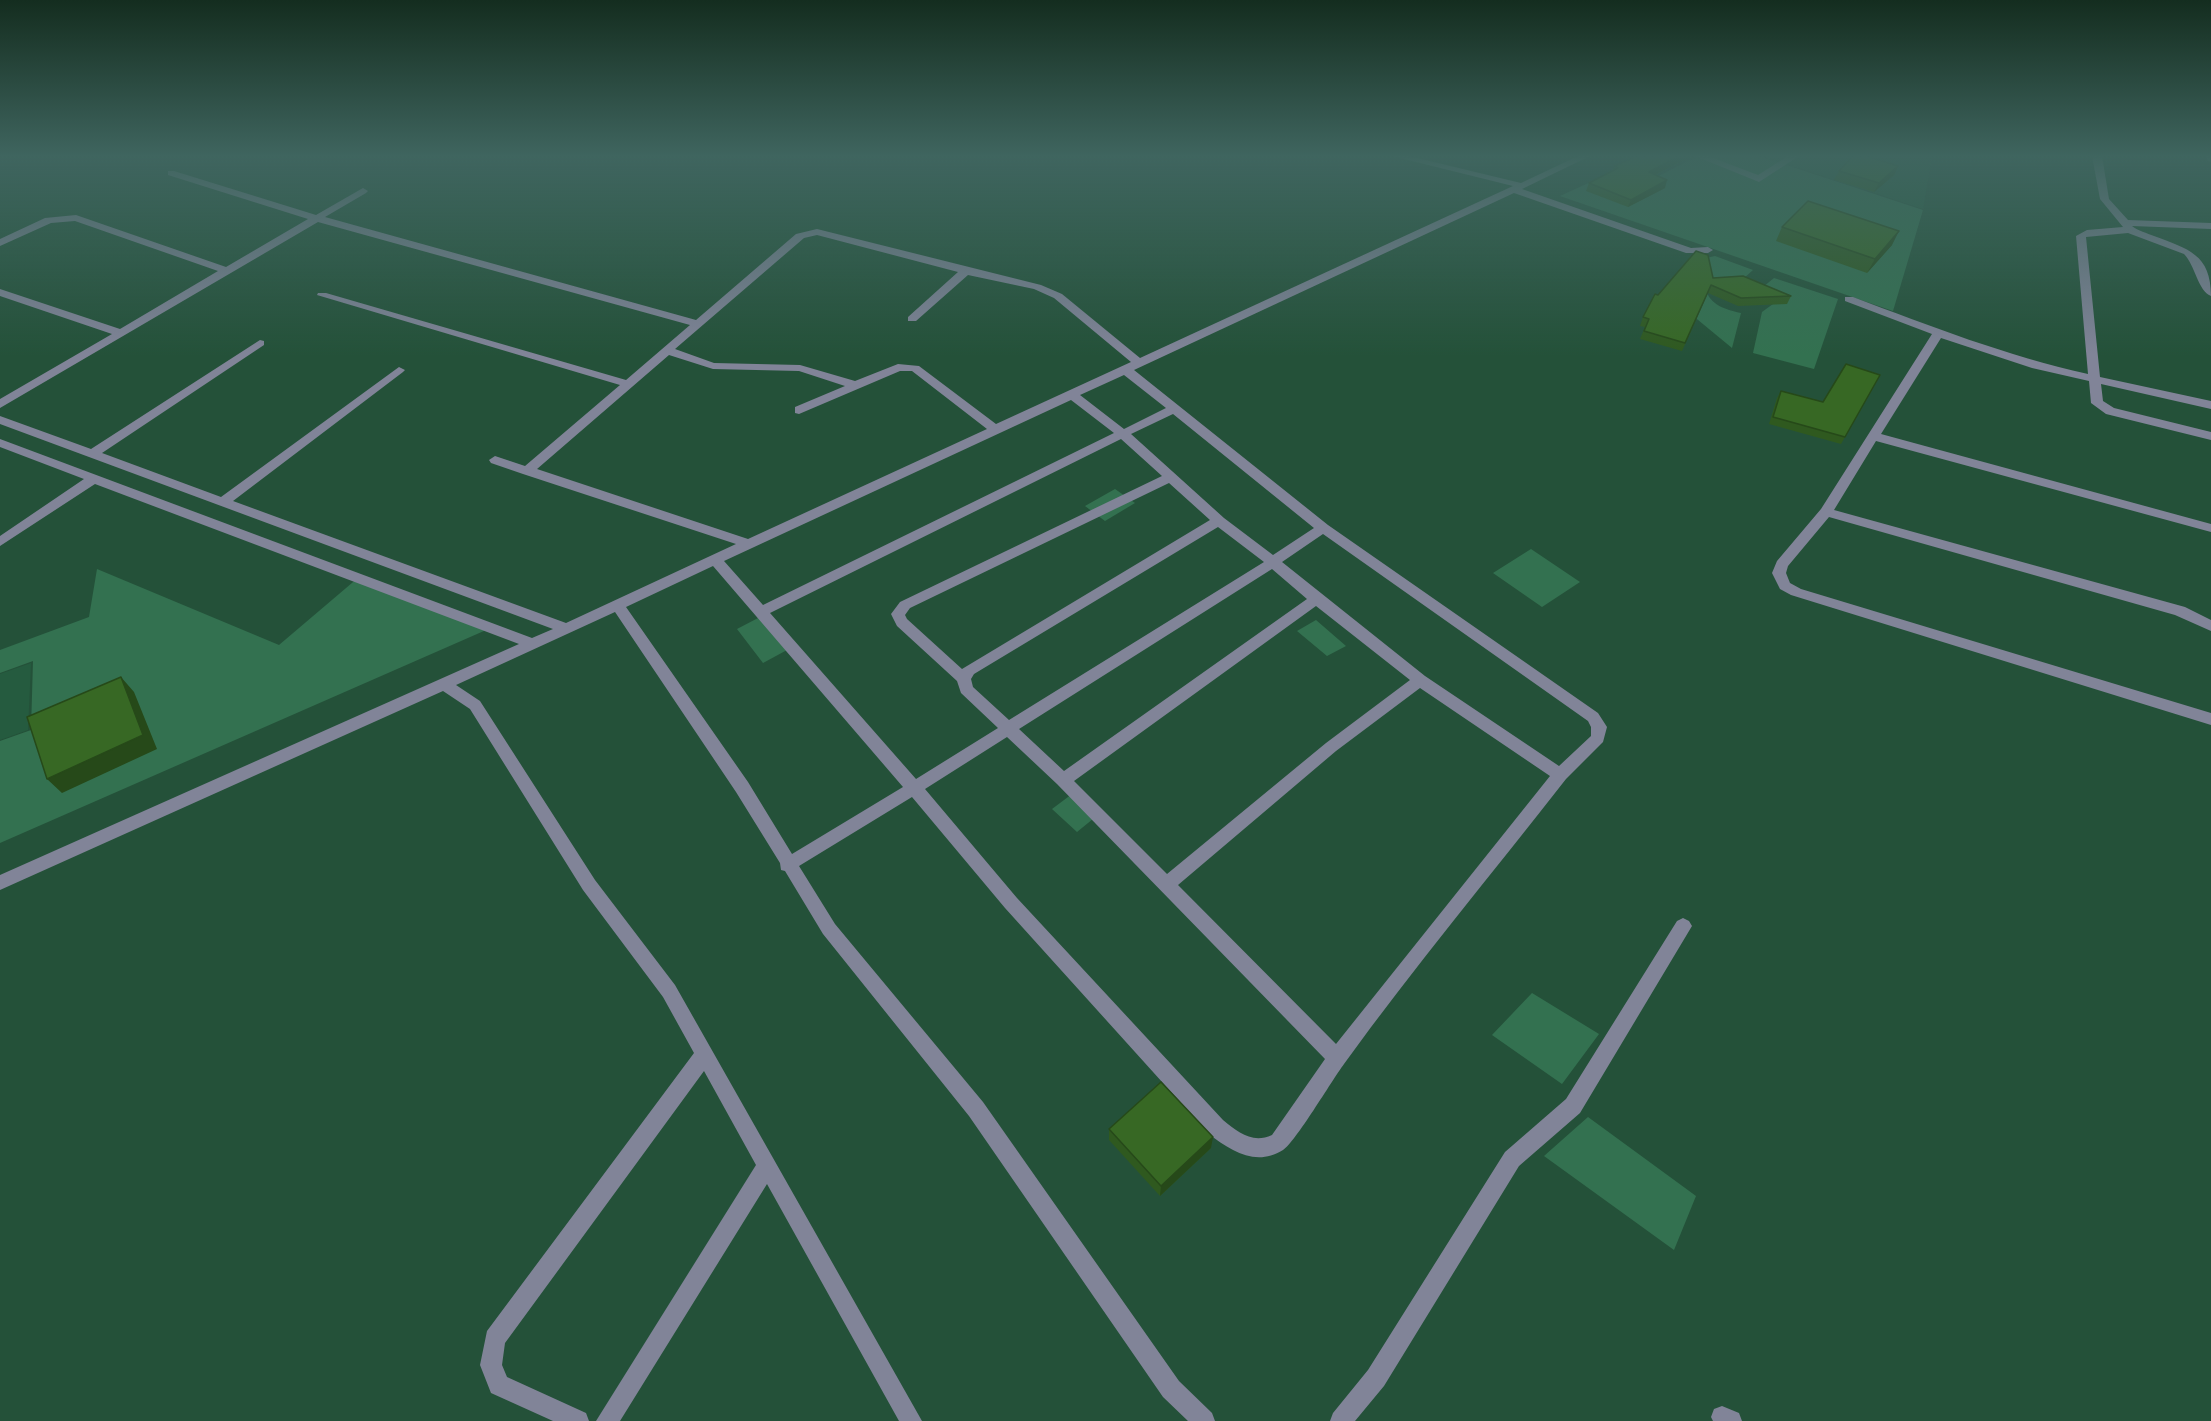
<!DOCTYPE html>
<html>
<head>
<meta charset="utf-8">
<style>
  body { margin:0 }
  canvas { display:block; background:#245139 }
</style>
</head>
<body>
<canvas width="2211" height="1421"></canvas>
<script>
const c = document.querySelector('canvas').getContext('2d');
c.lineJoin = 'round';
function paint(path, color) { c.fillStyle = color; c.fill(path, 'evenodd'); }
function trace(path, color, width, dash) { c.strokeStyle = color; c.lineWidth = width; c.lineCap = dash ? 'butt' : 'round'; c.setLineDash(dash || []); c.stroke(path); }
const built = new Path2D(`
  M 1762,156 L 1932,156 L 1923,209 Z
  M 31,663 L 28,730 L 0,740 L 0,674 Z`);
const green = new Path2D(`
  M 1698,156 L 1759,156 L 1923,210 L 1893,311 L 1560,196 L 1595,180 L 1625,193 Z
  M 1691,256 L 1706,258 L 1715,256 L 1753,270 L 1743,279 L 1706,289 C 1709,305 1727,310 1741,313 L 1732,348 L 1663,291 Z
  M 1774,278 L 1838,299 L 1814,369 L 1753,353 L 1762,312 L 1773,304 L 1763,287 Z
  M 1115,489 L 1135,503 L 1105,521 L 1085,506 Z
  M 1531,549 L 1580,582 L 1542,607 L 1493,573 Z
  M 97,569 L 279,645 L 359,577 L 493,627 L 0,843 L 0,741 L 31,730 L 33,661 L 0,673 L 0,650 L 89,617 Z
  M 760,617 L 787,650 L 763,663 L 737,629 Z
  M 1316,620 L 1346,646 L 1327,656 L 1297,631 Z
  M 1076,791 L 1099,814 L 1077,832 L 1052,809 Z
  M 1532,993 L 1599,1034 L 1562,1084 L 1492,1035 Z
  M 1588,1117 L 1696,1196 L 1674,1250 L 1544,1156 Z`);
const minor = new Path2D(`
  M 1392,156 L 1409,156 L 1521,183 L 1578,156 L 1590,156 L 1522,189 L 1691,248 L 1708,247 L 1713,250 L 1708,253 L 1686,253 L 1514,193 L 1134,370 L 1328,525 L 1598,713 L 1607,727 L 1603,742 L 1566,779 C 1492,874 1414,967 1344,1064 C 1332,1080 1295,1143 1283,1150 C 1256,1167 1231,1151 1209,1134 L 1005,908 L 912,797 L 799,866 L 835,924 L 983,1102 L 1179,1381 L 1212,1413 L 1215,1421 L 1188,1421 L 1163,1397 L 969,1116 L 823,934 L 785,871 L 781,870 L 780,863 L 736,792 L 615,612 L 456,685 L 480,701 L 595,880 L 675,985 L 922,1421 L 899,1421 L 767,1184 L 620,1421 L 596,1421 L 756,1165 L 704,1071 L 505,1343 L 502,1365 L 507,1377 L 586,1413 L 589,1421 L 553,1421 L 491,1393 L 480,1365 L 487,1331 L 694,1053 L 663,997 L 583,890 L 470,709 L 443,691 L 0,890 L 0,875 L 519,644 L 95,484 L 0,546 L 0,536 L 84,479 L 0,447 L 0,439 L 532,638 L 553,629 L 0,424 L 0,416 L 91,449 L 260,340 L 264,341 L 264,345 L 102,453 L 221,497 L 399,367 L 405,370 L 403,372 L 233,501 L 566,623 L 736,544 L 523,474 L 491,463 L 489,460 L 495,456 L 525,466 L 620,385 L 317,295 L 318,293 L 326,293 L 626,380 L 690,325 L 318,222 L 0,408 L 0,399 L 112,334 L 0,296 L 0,289 L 120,329 L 218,271 L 75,221 L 51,223 L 0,246 L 0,239 L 45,218 L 76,215 L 226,267 L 308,219 L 168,175 L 168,171 L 174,171 L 316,215 L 363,188 L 368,191 L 366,193 L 325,217 L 696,320 L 796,234 L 817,229 L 1041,285 L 1062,294 L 1140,358 L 1513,186 ZM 817,235 L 958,272 L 908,317 L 908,321 L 916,321 L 968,275 L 1034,289 L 1054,298 L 1131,362 L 996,424 L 919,366 L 898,364 L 855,381 L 800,365 L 714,363 L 675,349 L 804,238 ZM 669,355 L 713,369 L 799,371 L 845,386 L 795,407 L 795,413 L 799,414 L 900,371 L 912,371 L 987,429 L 748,539 L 537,469 ZM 1124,375 L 1166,408 L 1124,429 L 1080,395 ZM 1071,400 L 1114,433 L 763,605 L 724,561 ZM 1173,414 L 1314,528 L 1273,555 L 1224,518 L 1131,434 ZM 1121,439 L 1162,476 L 900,602 L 891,614 L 897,626 L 957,681 L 961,693 L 998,728 L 916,779 L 770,613 ZM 1169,483 L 1210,520 L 962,669 L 907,619 L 905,615 L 910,608 ZM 1218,527 L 1264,562 L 1009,720 L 973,687 L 971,679 L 974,674 ZM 1323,534 L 1588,721 L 1591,727 L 1591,736 L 1559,766 L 1425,676 L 1282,562 ZM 713,566 L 903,787 L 792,854 L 748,782 L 626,607 ZM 1272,569 L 1307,599 L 1064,771 L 1019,729 ZM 1316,606 L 1410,680 L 1326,743 L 1167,874 L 1074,781 ZM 1420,688 L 1550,776 L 1336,1044 L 1178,885 L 1336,751 ZM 1007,737 L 1057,784 L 1325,1059 L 1272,1135 C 1252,1144 1238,1132 1223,1120 L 1017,898 L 925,789 Z
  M 1695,156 L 1708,156 L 1758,175 L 1788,156 L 1799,156 L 1759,182 Z
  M 2092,156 L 2102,156 L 2109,199 L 2128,220 L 2211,223 L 2211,229 L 2132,226 C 2138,231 2147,233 2154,236 C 2188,249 2211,254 2211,296 C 2198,291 2195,265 2184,254 L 2128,233 L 2086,237 L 2100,377 L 2211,401 L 2211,409 L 2101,384 L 2103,401 L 2114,408 L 2211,432 L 2211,440 L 2106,414 L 2091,403 L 2089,381 L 2032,368 L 1941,338 L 1881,434 L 2211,524 L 2211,532 L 1876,441 L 1834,510 L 2185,607 L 2211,620 L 2211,631 L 2175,615 L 1829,517 L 1788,566 L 1786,573 L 1790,583 L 1801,589 L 2211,713 L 2211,725 L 1791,595 L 1780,589 L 1772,573 L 1777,561 L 1821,509 L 1932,334 L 1845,301 L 1845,297 L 1853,297 C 1930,326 2007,356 2088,374 L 2076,236 L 2087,230 L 2123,227 L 2100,199 Z
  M 2206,156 L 2211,156 L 2211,162 L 2208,161 Z
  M 1683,918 L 1689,921 L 1692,926 L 1689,931 L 1580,1113 L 1519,1166 L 1384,1386 L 1355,1421 L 1330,1421 L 1333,1413 L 1368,1370 L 1505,1152 L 1566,1099 L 1677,921 Z
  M 1722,1406 L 1739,1413 L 1742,1421 L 1713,1421 L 1711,1417 L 1714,1409 Z`);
const wall = new Path2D(`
  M 1636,156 L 1691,156 L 1655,175 L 1665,188 L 1628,207 L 1586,191 L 1589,183 L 1614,169 L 1615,166 Z
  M 1898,166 L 1894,175 L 1874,192 L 1834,180 L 1839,171 Z
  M 1782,227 L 1892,245 L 1867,273 L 1776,241 Z
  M 1713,278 L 1791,296 L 1787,304 L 1738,306 L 1708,293 L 1682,351 L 1640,339 L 1645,327 L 1640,326 L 1643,317 L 1658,295 Z
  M 1880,375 L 1841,444 L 1769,424 L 1777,398 L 1781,391 L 1823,402 Z
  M 1109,1129 L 1211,1148 L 1160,1196 L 1109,1140 Z`);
const shadedWall = new Path2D(`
  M 1679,156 L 1691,156 L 1646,179 L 1649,172 Z
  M 1898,166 L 1894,175 L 1874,192 L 1879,183 Z
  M 1667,180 L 1665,188 L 1628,207 L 1631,200 Z
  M 1899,231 L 1892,245 L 1867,273 L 1875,259 Z
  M 121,677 L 134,692 L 157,749 L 62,793 L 47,779 Z
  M 1213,1137 L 1211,1148 L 1160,1196 L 1161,1186 Z`);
const building = new Path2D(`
  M 1636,156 L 1679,156 L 1649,172 L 1667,180 L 1631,200 L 1589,183 L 1618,168 L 1615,166 Z
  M 1853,156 L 1866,156 L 1898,166 L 1879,183 L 1839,171 Z
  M 1808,201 L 1899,231 L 1875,259 L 1782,227 Z
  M 1696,251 L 1708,255 L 1713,278 L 1743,276 L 1791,296 L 1741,298 L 1711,285 L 1685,343 L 1644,331 L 1649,319 L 1643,317 L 1655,294 L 1658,295 Z
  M 1846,364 L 1880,375 L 1845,437 L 1773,417 L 1781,391 L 1823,402 Z
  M 121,677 L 143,735 L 47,779 L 27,717 Z
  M 1161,1082 L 1213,1137 L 1161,1186 L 1109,1129 Z`);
paint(built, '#255b3f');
paint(green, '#337150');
paint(minor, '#818498');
paint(wall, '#2f591f');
paint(shadedWall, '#264919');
paint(building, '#376824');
trace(building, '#264919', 1.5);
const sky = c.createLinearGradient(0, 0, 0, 355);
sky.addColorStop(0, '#142d1f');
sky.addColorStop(0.44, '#3f655f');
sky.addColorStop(1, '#3f655f00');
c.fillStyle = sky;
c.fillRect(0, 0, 2211, 355);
</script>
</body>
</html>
